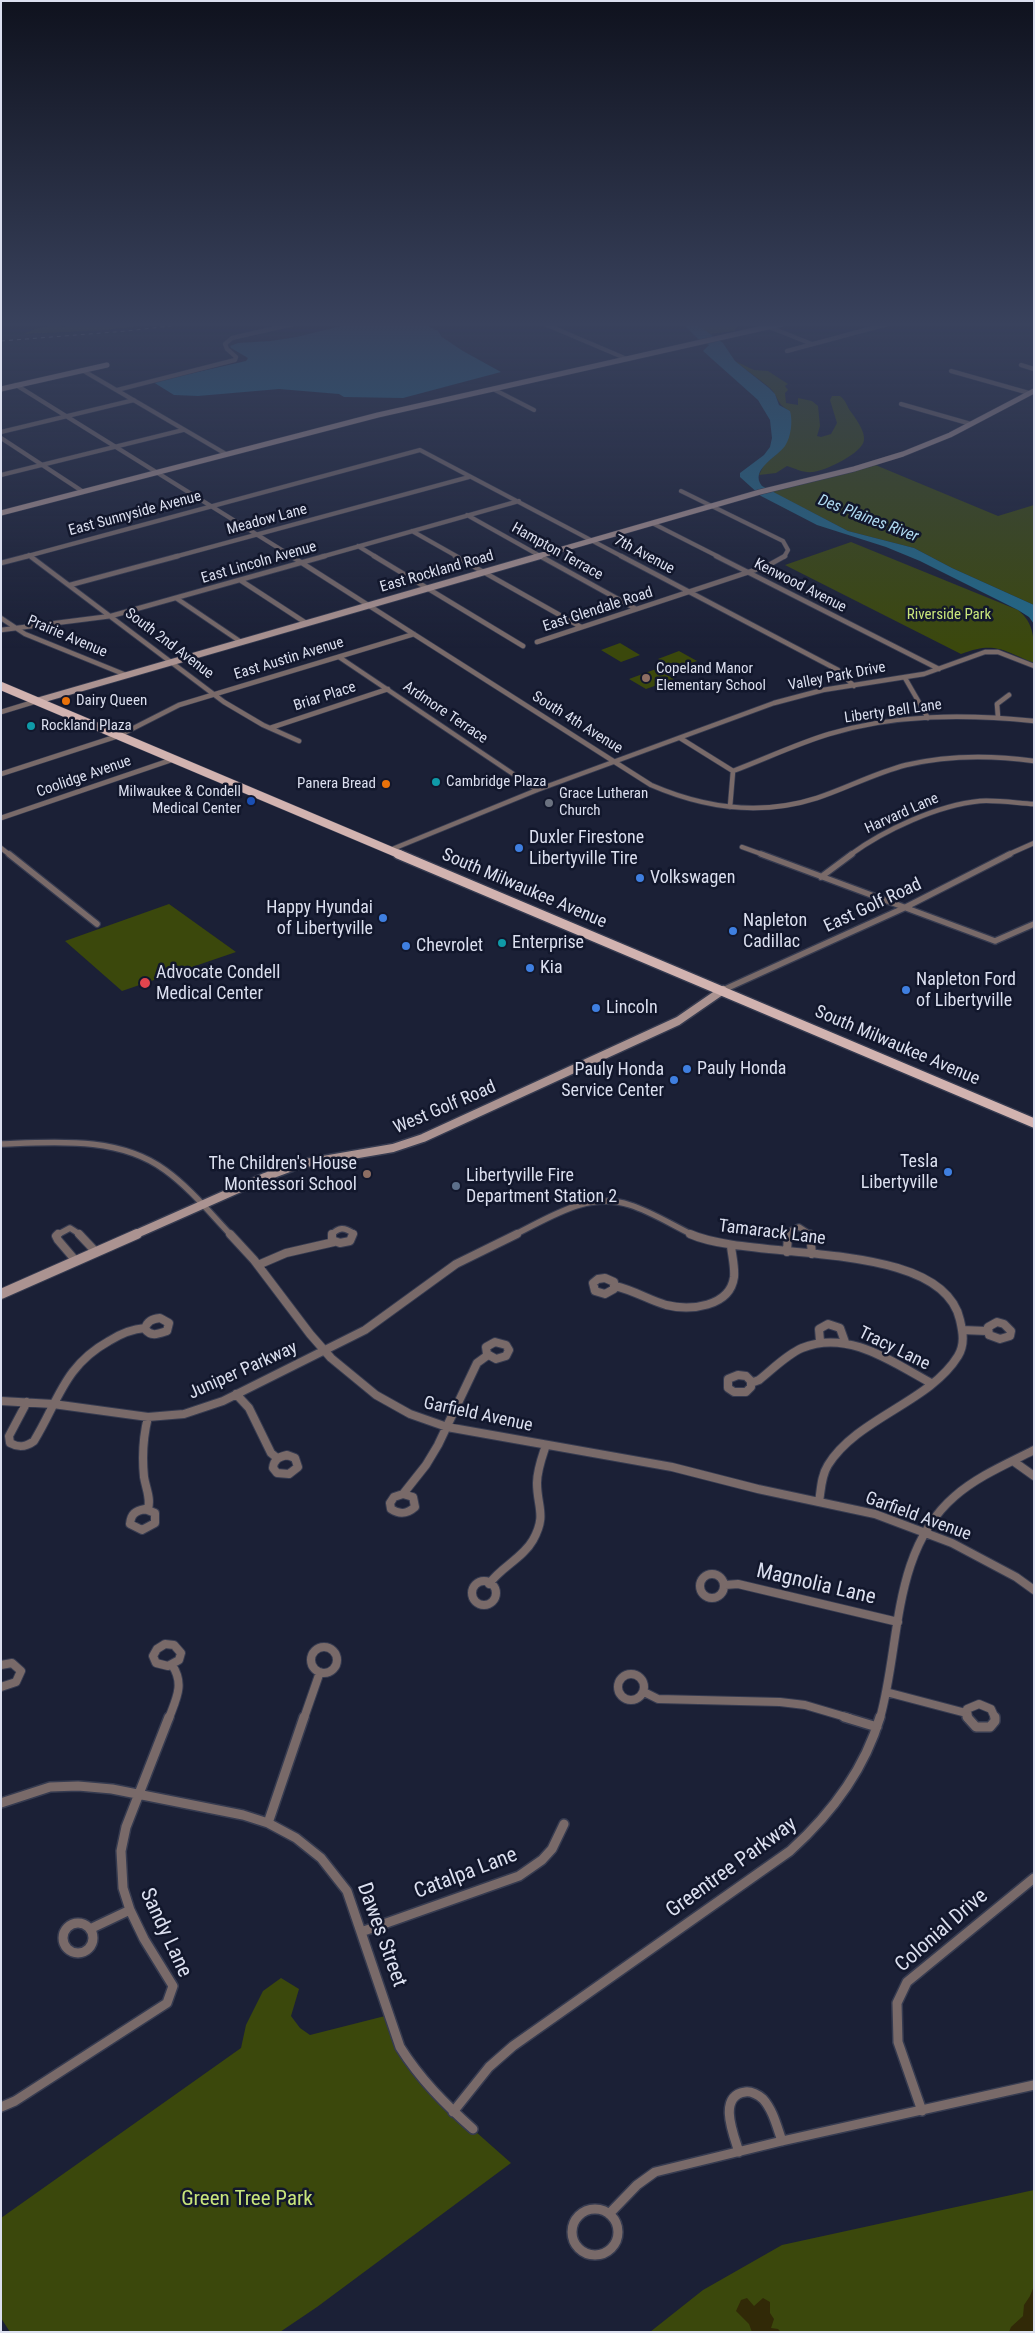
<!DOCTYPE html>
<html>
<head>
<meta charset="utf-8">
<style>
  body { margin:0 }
  #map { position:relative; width:1035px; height:2333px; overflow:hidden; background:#1b2036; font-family:"Roboto Condensed",sans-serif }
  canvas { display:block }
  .frame { position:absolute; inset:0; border:2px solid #dbdfef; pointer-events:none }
</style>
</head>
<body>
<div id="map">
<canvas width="1035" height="2333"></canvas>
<div class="frame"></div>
</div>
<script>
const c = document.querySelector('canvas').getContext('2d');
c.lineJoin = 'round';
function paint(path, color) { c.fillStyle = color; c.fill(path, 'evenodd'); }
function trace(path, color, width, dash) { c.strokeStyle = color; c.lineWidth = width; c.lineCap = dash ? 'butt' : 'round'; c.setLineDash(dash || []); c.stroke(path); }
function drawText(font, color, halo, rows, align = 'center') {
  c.font = font + ' "Roboto Condensed",sans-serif'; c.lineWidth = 5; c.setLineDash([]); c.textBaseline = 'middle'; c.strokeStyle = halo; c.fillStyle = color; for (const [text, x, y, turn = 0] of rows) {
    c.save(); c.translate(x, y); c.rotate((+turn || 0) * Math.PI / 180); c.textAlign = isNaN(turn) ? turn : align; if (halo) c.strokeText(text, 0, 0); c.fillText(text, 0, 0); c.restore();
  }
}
const green = new Path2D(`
  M 125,322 L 175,322 L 104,330 L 24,334 L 35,329 L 55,325 L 64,327 L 77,323 L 89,323 L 97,326 Z
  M 693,322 L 735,322 L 743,324 L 735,328 L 735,331 L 709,334 Z
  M 735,361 L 754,370 L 768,371 L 788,384 L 785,386 L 788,390 L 785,393 L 786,403 L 798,405 L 798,398 L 812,401 L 818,406 L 820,426 L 817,436 L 821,437 L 831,434 L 837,423 L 830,400 L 832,396 L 840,396 C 846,400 847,407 851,412 C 856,419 865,431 864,440 C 863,453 825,471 813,472 C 803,473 796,469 787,466 L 776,473 L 759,475 L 764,465 L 780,451 L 790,411 C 776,404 779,397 770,388 C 759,379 746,370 735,361 Z
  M 873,464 L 998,516 L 1034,505 L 1034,605 L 952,568 L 914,548 L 848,531 L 769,490 Z
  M 851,542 L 1018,610 C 1035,624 1034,639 1034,663 C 1002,650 995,641 961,654 L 785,565 Z
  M 620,643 L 640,655 L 621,662 L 601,650 Z
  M 679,651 L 697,661 L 675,669 L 667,664 L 661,666 L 655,663 L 662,661 L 658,659 Z
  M 656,669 L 674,679 L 646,689 L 629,679 Z
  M 169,904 L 236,952 L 122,991 L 65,941 Z
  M 281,1978 L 299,1989 L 291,2016 L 300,2028 L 310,2035 L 389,2015 L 400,2047 L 467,2124 L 511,2163 L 317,2307 L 280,2332 L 10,2332 L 1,2318 L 1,2218 L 241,2048 L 246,2025 L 263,1991 Z
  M 1034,2190 L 1034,2332 L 650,2332 L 703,2290 L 782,2245 Z`);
const sand = new Path2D(`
  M 1034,2286 L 1034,2332 L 1009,2332 L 1011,2327 L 1023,2316 L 1024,2305 L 1030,2296 Z
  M 747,2298 L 754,2306 L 763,2298 L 770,2302 L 770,2313 L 774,2319 L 771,2328 L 778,2329 L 781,2332 L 752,2332 L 749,2324 L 736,2311 L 741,2300 Z`);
const water = new Path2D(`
  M 358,322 L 420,322 L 438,331 L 442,337 L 463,351 L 501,372 L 403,398 L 344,397 L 339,394 L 279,389 L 198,396 L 174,395 L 153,382 L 246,361 L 248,358 L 231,348 L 230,346 L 238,343 L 271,341 L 296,337 Z
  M 681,322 L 693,322 L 723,343 L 735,361 L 769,388 L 775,394 L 779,405 L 790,411 C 793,421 791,437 785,446 C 777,457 749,470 762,486 L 848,531 L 914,548 L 952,568 L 1034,605 L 1034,624 L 1029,617 L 1018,610 L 920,561 L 886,547 L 817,525 L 761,496 L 740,477 L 740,473 L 764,455 L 770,447 L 772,438 L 770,420 L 758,400 L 703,351 L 709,345 L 699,340 Z`);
const streetFar4 = new Path2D(`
  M 540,322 L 627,359
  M 769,327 L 812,344
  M 787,351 L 895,322
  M 1021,365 L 1034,369
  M 82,370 L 226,454
  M 951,371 L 1029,393
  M 16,385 L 293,557
  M 493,389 L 534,410
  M 117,390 L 235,360 L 236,357 L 227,349 L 225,344 L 232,338 L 302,322
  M 901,404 L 971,424
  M 1,432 L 134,400
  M 1,438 L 82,491
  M 1,475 L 183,430
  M 681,491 L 783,541 L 788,550 L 784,557
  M 467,515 L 542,557
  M 652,523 L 719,557
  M 412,531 L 458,557
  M 358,546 L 376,557
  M 29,555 L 32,557
  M 24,557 L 420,450 L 623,557
  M 174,557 L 469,477
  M 321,557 L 519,501`);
const streetFar3 = new Path2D(`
  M 30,556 L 224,702 L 263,725 L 299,741
  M 291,556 L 651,785 C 704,808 761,816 817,798 C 847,788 875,773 906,765 C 948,755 991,755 1034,761
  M 374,556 L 523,646
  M 455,556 L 581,627
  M 540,556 L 636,609
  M 621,556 L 838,670 L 854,686
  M 716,556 L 939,669
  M 1,563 L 28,556
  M 240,580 L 306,623
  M 70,585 L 178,556
  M 176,598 L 241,642
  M 1,618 L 25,634 L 126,675
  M 1,630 L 111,616 L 325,556
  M 537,642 L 767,566 L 785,556
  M 339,657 L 537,790
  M 905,678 L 928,718
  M 1,712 L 37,701
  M 998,717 L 997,704 L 1009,695
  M 270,728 L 388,689
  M 680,738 L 733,771 L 730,807
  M 733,771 C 765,759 796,744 829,734 C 896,714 965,714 1034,721
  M 1,774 L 118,736 L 179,705 L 414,634
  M 1,818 L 174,759
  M 742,847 L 764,855
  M 1,848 L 10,855
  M 390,850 L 537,790 L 774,703 L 823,690 L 924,674 L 985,652 L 998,652 L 1034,666
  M 850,855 C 884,830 938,805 980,801 C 998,800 1017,803 1034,804
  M 1007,855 L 1034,843`);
const streetFar2 = new Path2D(`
  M 9,854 L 97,924
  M 761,854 L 995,941
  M 821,877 L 852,854
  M 995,941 L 1034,924
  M 723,990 L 904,908 L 1010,854
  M 1,1144 C 55,1142 119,1136 165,1170 C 190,1188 210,1213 231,1235
  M 57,1235 L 70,1228 L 81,1235
  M 331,1235 C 339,1227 344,1227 353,1233 L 352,1235
  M 514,1235 C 551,1217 588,1191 630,1205 C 652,1212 672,1225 693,1235
  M 788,1235 L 788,1232 L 799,1227 L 811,1235`);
const streetFar1 = new Path2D(`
  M 58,1234 L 56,1236 L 58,1240 L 76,1261
  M 79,1234 L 96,1252
  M 230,1234 L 254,1260 L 310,1334 L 331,1358 L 376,1395 L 410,1414 L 447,1427 L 672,1467 L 758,1489 L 875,1514 L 952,1543 L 1016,1577 L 1034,1590
  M 332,1234 L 332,1240 L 340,1243 L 350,1241 L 353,1234
  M 690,1234 C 752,1262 942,1238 960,1320 C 963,1333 965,1344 958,1356 C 930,1402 857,1418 828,1465 C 821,1476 821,1490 819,1502
  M 810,1234 L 812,1254
  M 787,1252 L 788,1234
  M 258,1265 L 286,1253 L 334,1242
  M 605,1278 L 614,1282 L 614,1289 L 605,1294 L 595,1291 L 593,1283 L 598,1279 Z
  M 615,1286 C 633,1290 649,1300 666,1305 C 690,1311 730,1307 734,1277 C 735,1267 732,1256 731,1246
  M 160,1318 L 169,1323 L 167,1331 C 158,1334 151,1337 145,1329 C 147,1321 152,1319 160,1318 Z
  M 997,1322 L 1004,1324 L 1011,1331 L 1010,1336 L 1000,1339 L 989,1335 L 988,1327 Z
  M 962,1330 L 987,1331
  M 820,1341 L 819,1329 L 828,1324 L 840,1328 L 845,1342
  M 495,1342 L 506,1345 L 509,1350 L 506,1356 L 496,1359 L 487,1354 L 486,1347 Z
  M 738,1375 L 746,1376 L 751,1381 L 751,1387 L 746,1392 L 734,1392 L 728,1388 L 728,1379 Z
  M 751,1383 L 759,1380 C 773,1369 786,1355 802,1348 C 848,1329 892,1362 931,1383
  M 236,1394 L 249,1408 L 271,1453 L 277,1458
  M 1,1401 L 53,1404 L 148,1417 L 184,1414 L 223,1401 L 365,1330 L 456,1264 L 517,1234
  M 27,1402 L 9,1436 L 10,1443 C 19,1448 26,1447 34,1441 C 59,1400 64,1366 109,1341 C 120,1334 132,1329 145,1328
  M 148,1417 C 143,1437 142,1457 144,1477 C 146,1489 151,1498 148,1509
  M 287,1455 L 295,1458 L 298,1467 L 289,1474 L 277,1473 L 273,1468 C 274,1459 279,1457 287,1455 Z
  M 1013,1461 L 1034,1476
  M 403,1494 L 426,1465 L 438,1445 L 477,1363 L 488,1355
  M 403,1494 L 413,1497 L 415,1507 C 407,1514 400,1515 391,1509 L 390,1503 L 394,1497 Z
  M 145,1509 L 155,1513 L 155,1523 L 142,1530 L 130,1524 C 131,1514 135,1511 145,1509 Z
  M700 1586a12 12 0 1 1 24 0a12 12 0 1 1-24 0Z
  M472 1593a12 12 0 1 1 24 0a12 12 0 1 1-24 0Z
  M 489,1584 C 501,1567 523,1558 533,1540 C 547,1515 537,1507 537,1483 C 537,1470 542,1457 546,1445
  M 725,1585 L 738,1584 L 898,1622
  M 165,1644 L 174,1645 L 181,1653 L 179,1660 L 168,1666 L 156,1663 L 153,1656 L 157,1649 Z
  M311 1660a13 13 0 1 1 26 0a13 13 0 1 1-26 0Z
  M 1,1665 L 12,1663 L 21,1671 L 16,1682 L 1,1687
  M618 1687a13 13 0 1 1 26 0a13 13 0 1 1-26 0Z
  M 644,1692 L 658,1699 L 780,1702 L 805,1705 L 849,1718
  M 886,1692 L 966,1713
  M 169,1718 C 176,1699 185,1684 172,1665
  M 304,1718 L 320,1672
  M 880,1718 C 901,1644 891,1551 955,1496 C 978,1476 1007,1464 1034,1450
  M 968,1718 L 967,1709 L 979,1704 L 991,1709 L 995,1718`);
const street = new Path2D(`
  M 844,1717 L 877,1727
  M 967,1717 L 976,1727 L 990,1727 L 995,1721 L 995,1717
  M 1,1803 L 50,1787 L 78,1786 L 112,1789 L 243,1815 L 268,1823 L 296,1838 L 321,1858 L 347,1891 L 400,2047 C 420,2079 445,2104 473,2129
  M 268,1823 L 304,1717
  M63 1938a15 15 0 1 1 30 0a15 15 0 1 1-30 0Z
  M 92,1928 L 130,1910
  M 361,1932 L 519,1876 L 542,1860 L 552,1849 L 564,1824
  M 1,2107 L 15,2101 L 167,2003 L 173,1986 L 144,1939 L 130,1910 L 123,1888 L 121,1851 L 126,1827 L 169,1717
  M 922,2111 L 898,2042 L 897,2003 L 907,1982 L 1034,1878
  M 453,2112 L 489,2067 L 513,2046 L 790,1851 C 831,1814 864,1771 880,1717
  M 739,2152 C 734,2136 717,2096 745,2092 C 751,2091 759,2095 763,2099 C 773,2110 777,2127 782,2141
  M572 2232a23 23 0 1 1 46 0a23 23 0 1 1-46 0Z
  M 609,2214 L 637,2185 L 655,2172 L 782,2141 L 1034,2085`);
const secondaryFar3 = new Path2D(`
  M 1,389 L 107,365
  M 1,513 L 378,415 L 790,322
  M 535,557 L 760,492 L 854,469 L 903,454 L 950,435 L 1034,391`);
const secondaryFar2 = new Path2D(`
  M 37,701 L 540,556`);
const secondaryFar1 = new Path2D(`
  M 134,1235 L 265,1177 L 300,1164 L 393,1148 L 423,1138 L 678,1021 L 723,990`);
const secondary = new Path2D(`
  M 1,1294 L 137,1234`);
const primaryFar1 = new Path2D(`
  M 1,686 L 401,855`);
const primary = new Path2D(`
  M 398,854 L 1034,1123`);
const rail = new Path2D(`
  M 1,341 L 127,331 L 205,322`);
const markers = [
  [646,678,5,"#8d6e63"],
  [66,701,5,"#e8710a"],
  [31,726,5,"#0f9aa8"],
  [436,782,5,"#0f9aa8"],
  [386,784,5,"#e8710a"],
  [251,801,5,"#1a4fb4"],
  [549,803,5,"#6b7280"],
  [519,848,5,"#3f7fe0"],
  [640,878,5,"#3f7fe0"],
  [383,918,5,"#3f7fe0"],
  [733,931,5,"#3f7fe0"],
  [502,943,5,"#0f9aa8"],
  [406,946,5,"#3f7fe0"],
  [530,968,5,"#3f7fe0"],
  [145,983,6,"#e0444e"],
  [906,990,5,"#3f7fe0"],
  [596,1008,5,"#3f7fe0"],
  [687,1069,5,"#3f7fe0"],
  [674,1080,5,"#3f7fe0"],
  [948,1172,5,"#3f7fe0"],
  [367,1174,5,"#8d6e63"],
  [456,1186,5,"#5c6f8a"]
];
const farStreetnames = [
  ["East Sunnyside Avenue",135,514,-15],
  ["Meadow Lane",267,520,-15],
  ["Hampton Terrace",557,552,29],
  ["7th Avenue",644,555,28],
  ["East Lincoln Avenue",259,563,-16],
  ["East Rockland Road",437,572,-16],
  ["Kenwood Avenue",800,586,27],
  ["East Glendale Road",598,610,-18],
  ["Prairie Avenue",67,637,23],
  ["South 2nd Avenue",169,644,37],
  ["East Austin Avenue",289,659,-17],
  ["Valley Park Drive",837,677,-11],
  ["Briar Place",325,697,-18],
  ["Liberty Bell Lane",893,712,-8],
  ["Ardmore Terrace",445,713,34],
  ["South 4th Avenue",577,723,32],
  ["Coolidge Avenue",84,777,-19],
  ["Harvard Lane",902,814,-24]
];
const farParknames = [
  ["Riverside Park",949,615]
];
const farPoinames = [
  ["Copeland Manor",656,669],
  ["Elementary School",656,686],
  ["Dairy Queen",76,701],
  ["Rockland Plaza",41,726],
  ["Cambridge Plaza",446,782],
  ["Panera Bread",376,784,"right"],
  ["Milwaukee & Condell",241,792,"right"],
  ["Medical Center",241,809,"right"],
  ["Grace Lutheran",559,794],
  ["Church",559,811]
];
const farWaternames = [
  ["Des Plaines River",868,519,21]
];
const poiNames = [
  ["Duxler Firestone",529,838],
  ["Libertyville Tire",529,859],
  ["Volkswagen",650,878],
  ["Happy Hyundai",373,908,"right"],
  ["of Libertyville",373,929,"right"],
  ["Napleton",743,921],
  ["Cadillac",743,942],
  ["Enterprise",512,943],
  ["Chevrolet",416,946],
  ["Kia",540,968],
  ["Advocate Condell",156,973],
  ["Medical Center",156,994],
  ["Napleton Ford",916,980],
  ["of Libertyville",916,1001],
  ["Lincoln",606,1008],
  ["Pauly Honda",697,1069],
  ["Pauly Honda",664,1070,"right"],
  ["Service Center",664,1091,"right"],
  ["Tesla",938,1162,"right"],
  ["Libertyville",938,1183,"right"],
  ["The Children's House",357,1164,"right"],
  ["Montessori School",357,1185,"right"],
  ["Libertyville Fire",466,1176],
  ["Department Station 2",466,1197]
];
const streetNames = [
  ["South Milwaukee Avenue",524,889,23],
  ["East Golf Road",873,906,-25],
  ["South Milwaukee Avenue",897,1046,23],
  ["West Golf Road",445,1108,-23],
  ["Tamarack Lane",772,1233,7],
  ["Tracy Lane",894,1349,26],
  ["Juniper Parkway",243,1371,-24],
  ["Garfield Avenue",478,1415,12],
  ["Garfield Avenue",918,1517,20]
];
const nearStreetnames = [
  ["Magnolia Lane",816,1585,13],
  ["Greentree Parkway",732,1868,-36],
  ["Catalpa Lane",466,1874,-21],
  ["Colonial Drive",942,1931,-41],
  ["Sandy Lane",165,1933,65],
  ["Dawes Street",381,1935,70]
];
const nearParknames = [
  ["Green Tree Park",247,2200]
];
paint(green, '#3b480c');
paint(sand, '#312907');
paint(water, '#226988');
trace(streetFar4, '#363b50', 5);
trace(streetFar3, '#363b50', 6);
trace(streetFar2, '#363b50', 8);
trace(streetFar1, '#363b50', 10);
trace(street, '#363b50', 12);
trace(secondaryFar3, '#363b50', 6);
trace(secondaryFar2, '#363b50', 8);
trace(secondaryFar1, '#363b50', 11);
trace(secondary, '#363b50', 12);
trace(primaryFar1, '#363b50', 9);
trace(primary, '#363b50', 12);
trace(streetFar4, '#796a69', 4);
trace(streetFar3, '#796a69', 4.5);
trace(streetFar2, '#796a69', 5.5);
trace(streetFar1, '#796a69', 8);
trace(street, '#796a69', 9);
trace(secondaryFar3, '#ab9391', 5);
trace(secondaryFar2, '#ab9391', 6);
trace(secondaryFar1, '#ab9391', 8);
trace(secondary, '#ab9391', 10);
trace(primaryFar1, '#d2b3b0', 8);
trace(primary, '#d2b3b0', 9);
trace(rail, '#bbbfd0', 1, [4, 4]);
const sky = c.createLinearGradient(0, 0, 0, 649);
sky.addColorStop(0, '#0f121e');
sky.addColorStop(0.5, '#39425d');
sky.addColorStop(1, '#39425d00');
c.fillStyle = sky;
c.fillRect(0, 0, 1035, 649);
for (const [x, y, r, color] of markers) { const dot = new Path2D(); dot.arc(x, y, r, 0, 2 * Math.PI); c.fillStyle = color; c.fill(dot); trace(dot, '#12172c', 2); }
drawText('15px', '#dbdfef', '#12172c', farStreetnames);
drawText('15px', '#c8e57b', '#12172c', farParknames);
drawText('15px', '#dbdfef', '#12172c', farPoinames, 'left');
drawText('italic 16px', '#b0dbf2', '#12172c', farWaternames);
drawText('18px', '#dbdfef', '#12172c', poiNames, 'left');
drawText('18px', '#dbdfef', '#12172c', streetNames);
drawText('21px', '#dbdfef', '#12172c', nearStreetnames);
drawText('21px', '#c8e57b', '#12172c', nearParknames);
</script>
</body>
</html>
